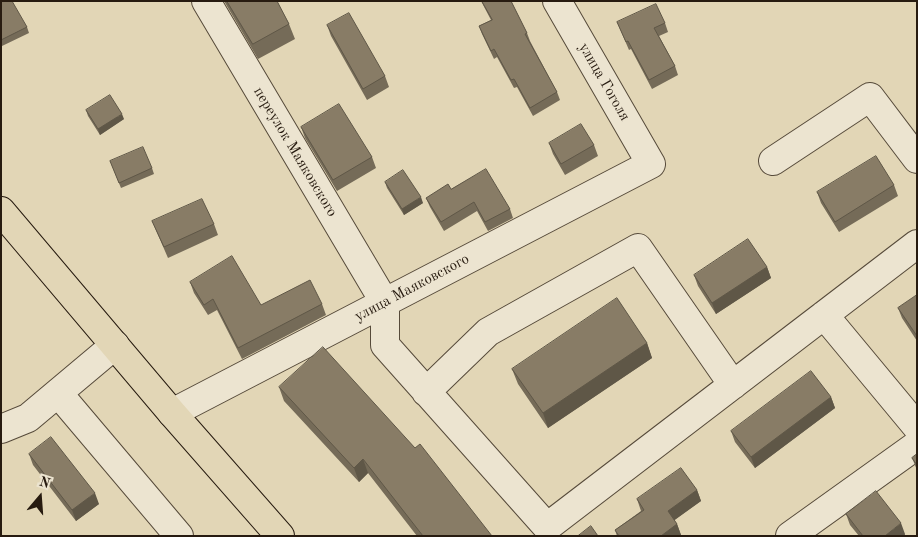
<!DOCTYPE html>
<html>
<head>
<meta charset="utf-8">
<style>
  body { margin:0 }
  #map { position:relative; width:918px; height:537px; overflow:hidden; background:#e2d6b6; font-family:"Old Standard TT",serif }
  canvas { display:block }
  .frame { position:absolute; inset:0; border:2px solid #271b10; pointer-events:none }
  .north { position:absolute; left:15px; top:472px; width:50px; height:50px; -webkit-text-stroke:4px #ece4d0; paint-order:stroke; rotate:18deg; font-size:14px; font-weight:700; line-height:20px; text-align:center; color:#271b10 }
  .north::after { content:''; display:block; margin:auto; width:18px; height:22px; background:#271b10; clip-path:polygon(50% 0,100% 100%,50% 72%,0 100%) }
</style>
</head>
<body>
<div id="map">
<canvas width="918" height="537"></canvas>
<div class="frame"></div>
<div class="north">N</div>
</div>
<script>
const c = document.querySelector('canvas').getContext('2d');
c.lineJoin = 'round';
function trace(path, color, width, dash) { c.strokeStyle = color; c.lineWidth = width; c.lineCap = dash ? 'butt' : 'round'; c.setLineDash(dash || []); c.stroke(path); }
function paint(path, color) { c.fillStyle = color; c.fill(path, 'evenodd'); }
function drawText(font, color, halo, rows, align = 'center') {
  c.font = font + ' "Old Standard TT",serif'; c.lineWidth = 4; c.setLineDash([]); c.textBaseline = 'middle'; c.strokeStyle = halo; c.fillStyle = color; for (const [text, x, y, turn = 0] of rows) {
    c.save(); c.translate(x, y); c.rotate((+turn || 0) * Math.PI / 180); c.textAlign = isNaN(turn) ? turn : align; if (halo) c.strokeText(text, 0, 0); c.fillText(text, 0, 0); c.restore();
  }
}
const minor = new Path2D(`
  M 206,1 L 385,303 L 385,345 L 547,527 L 917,244
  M 773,161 L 870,97 L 917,159
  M 824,315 L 917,427
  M 426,392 L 488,332 L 638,248 L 733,385
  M 58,393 L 179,536
  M 172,413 L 651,164 L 557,1
  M 1,429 L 28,418 L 115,345
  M 790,536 L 917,445`);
const major = new Path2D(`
  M 1,211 L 172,413 L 280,536`);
const wall = new Path2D(`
  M 1,1 L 27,27 L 29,33 L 2,46 L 1,44 Z
  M 224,1 L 277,1 L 289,24 L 295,39 L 258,59 Z
  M 481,1 L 511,1 L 527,33 L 530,41 L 557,92 L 560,100 L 533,116 L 517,87 L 514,88 L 497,57 L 494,59 L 482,34 L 479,26 L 491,20 Z
  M 617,22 L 665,23 L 668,32 L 659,36 L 675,66 L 678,75 L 652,89 L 631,49 L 629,50 Z
  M 327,25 L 385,76 L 389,87 L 367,100 L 331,36 Z
  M 86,110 L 124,119 L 100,135 L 88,116 Z
  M 301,127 L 372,157 L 376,168 L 337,191 L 305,138 Z
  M 549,143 L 594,145 L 598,156 L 565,175 L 553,154 Z
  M 110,161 L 152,168 L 154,174 L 121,188 Z
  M 385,182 L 423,203 L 404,215 L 387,188 Z
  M 894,185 L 898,196 L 839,232 L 821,203 L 817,192 Z
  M 451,189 L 510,209 L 513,218 L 488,231 L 477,211 L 444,231 L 430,207 L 426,198 Z
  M 152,221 L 214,224 L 218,235 L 168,258 Z
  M 767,267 L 771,278 L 716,314 L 698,286 L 694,275 Z
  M 190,282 L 261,305 L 322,304 L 326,315 L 242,359 L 217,310 L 208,315 L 194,293 Z
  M 917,295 L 917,341 L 902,318 L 898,308 Z
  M 647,343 L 652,358 L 548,428 L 518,384 L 512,369 Z
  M 279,387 L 492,536 L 417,536 L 368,473 L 359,482 L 284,401 Z
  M 831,397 L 835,408 L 755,468 L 735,442 L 731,431 Z
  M 29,454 L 99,504 L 76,521 L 33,465 Z
  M 917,454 L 917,470 L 912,458 Z
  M 697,490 L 701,501 L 674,520 L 677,524 L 681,535 L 680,536 L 617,536 L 615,530 L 641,511 L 637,499 Z
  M 846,514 L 905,534 L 904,536 L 859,536 L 850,525 Z`);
const shadedWall = new Path2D(`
  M 122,114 L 124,119 L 100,135 L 98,129 Z
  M 421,197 L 423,203 L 404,215 L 402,209 Z
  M 767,267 L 771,278 L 716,314 L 712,303 Z
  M 647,343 L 652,358 L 548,428 L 543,413 Z
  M 831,397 L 835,408 L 755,468 L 751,457 Z
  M 363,459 L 368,473 L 359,482 L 354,468 Z
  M 697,490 L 701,501 L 672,522 L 668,511 Z
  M 95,493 L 99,504 L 76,521 L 72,510 Z
  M 901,523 L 905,534 L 904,536 L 885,536 Z
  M 677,524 L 681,535 L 680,536 L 661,536 Z`);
const building = new Path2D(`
  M 1,1 L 12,1 L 27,27 L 1,40 Z
  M 227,1 L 277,1 L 289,24 L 253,44 Z
  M 482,1 L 511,1 L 527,33 L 525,34 L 557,92 L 530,108 L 514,79 L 511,80 L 494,49 L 491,51 L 479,26 L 492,20 Z
  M 656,4 L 665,23 L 654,28 L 675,66 L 649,80 L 628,41 L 626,42 L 617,22 Z
  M 349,13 L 385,76 L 363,89 L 327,25 Z
  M 110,95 L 122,114 L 98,129 L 86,110 Z
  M 339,104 L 372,157 L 333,180 L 301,127 Z
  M 581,124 L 594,145 L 561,164 L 549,143 Z
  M 143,147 L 152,168 L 119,183 L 110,161 Z
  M 876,156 L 894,185 L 835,222 L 817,192 Z
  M 486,169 L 510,209 L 485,222 L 474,202 L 441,222 L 426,198 L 448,184 L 451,189 Z
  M 403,170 L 421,197 L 402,209 L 385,182 Z
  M 202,199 L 214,224 L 164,247 L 152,221 Z
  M 748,239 L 767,267 L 712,303 L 694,275 Z
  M 232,256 L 261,305 L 310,280 L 322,304 L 238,348 L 213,299 L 204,305 L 190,282 Z
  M 917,295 L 917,336 L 898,308 Z
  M 617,298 L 647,343 L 543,413 L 512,369 Z
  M 323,347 L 415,448 L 420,444 L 492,536 L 423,536 L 363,459 L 354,468 L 279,387 Z
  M 811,371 L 831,397 L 751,457 L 731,431 Z
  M 51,437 L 95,493 L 72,510 L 29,454 Z
  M 917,454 L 917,465 L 912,458 Z
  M 681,468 L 697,490 L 668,511 L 677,524 L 661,536 L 619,536 L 615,530 L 644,510 L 637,499 Z
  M 876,491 L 901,523 L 885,536 L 863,536 L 846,514 Z
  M 591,526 L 598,536 L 578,536 Z`);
const streetNames = [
  ["улица Гоголя",604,82,60],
  ["переулок Маяковского",295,152,59],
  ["улица Маяковского",412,288,-28]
];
trace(minor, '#564a3a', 30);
trace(major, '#271b10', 30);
trace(minor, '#ece4d0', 28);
trace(major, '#e2d6b6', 28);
paint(wall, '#756b58');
paint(shadedWall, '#5f5747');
paint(building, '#887c66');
trace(building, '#5f5747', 1);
drawText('15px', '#271b10', '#ece4d0', streetNames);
</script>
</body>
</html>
